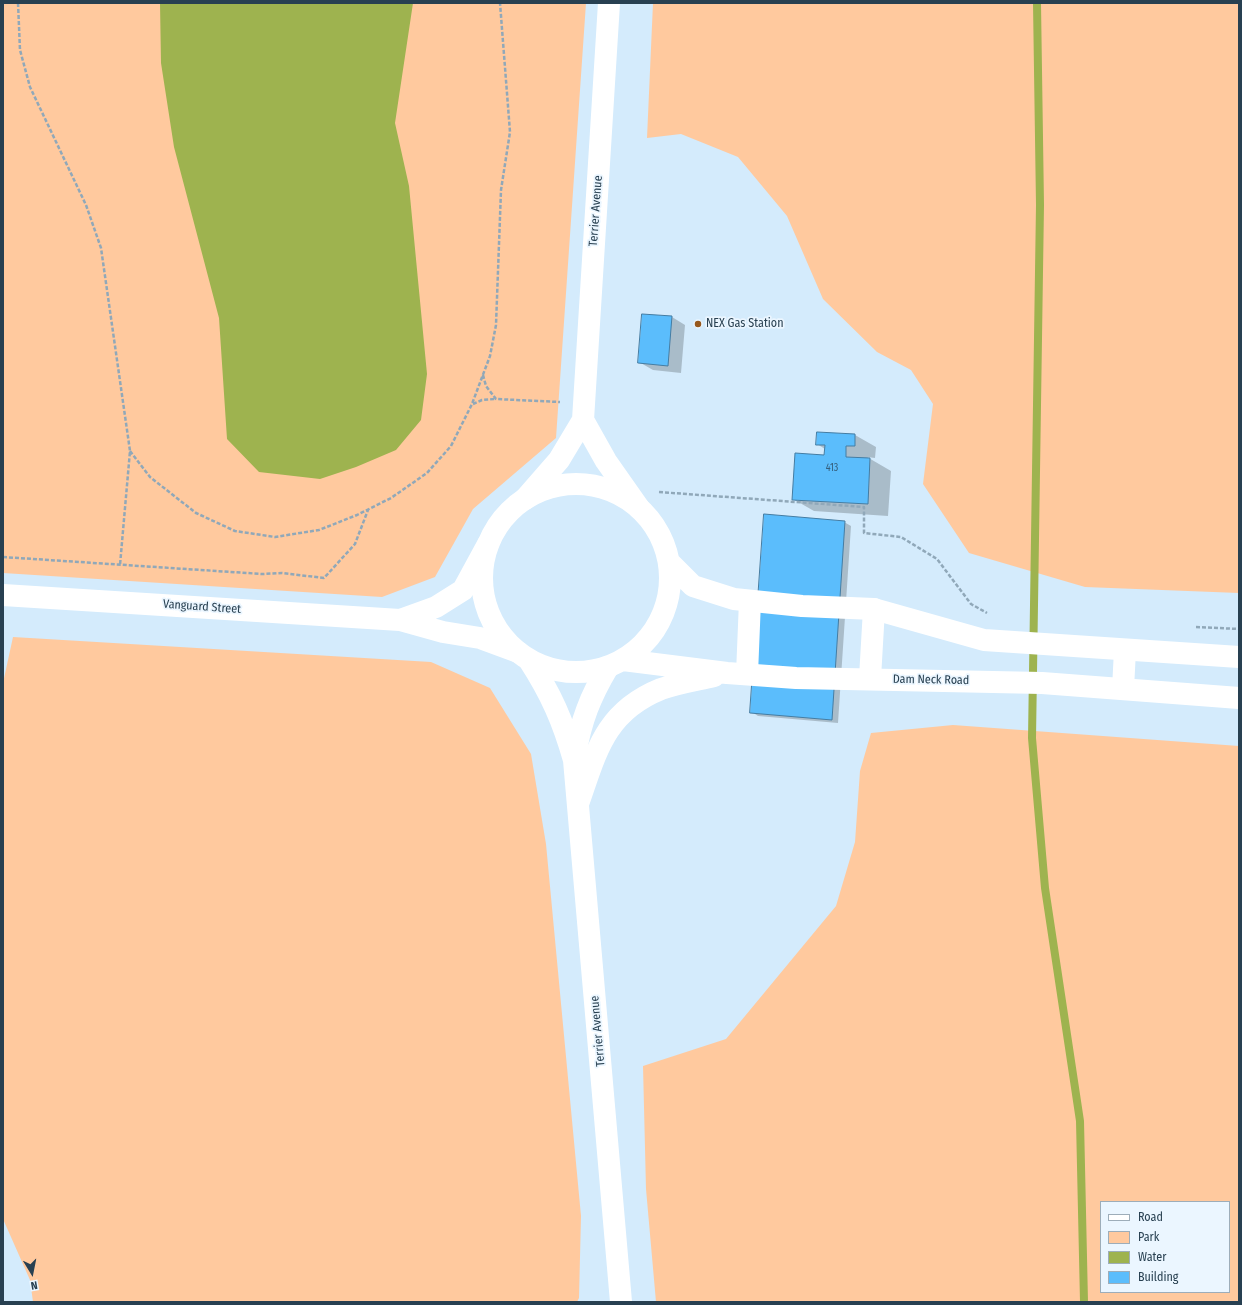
<!DOCTYPE html>
<html>
<head>
<meta charset="utf-8">
<style>
  body { margin:0 }
  #map { position:relative; width:1242px; height:1305px; overflow:hidden; background:#d4ebfc; font-family:"Fira Sans Condensed",sans-serif }
  canvas { display:block }
  .frame { position:absolute; inset:0; border:4px solid #284051; pointer-events:none }
  .legend { position:absolute; left:1100px; top:1201px; width:130px; height:92px; box-sizing:border-box; background:#ebf6ff; border:1px solid #9dadb9; margin:0; padding:5px 7px; list-style:none; font-size:12px; color:#284051 }
  .legend li { display:flex; align-items:center; gap:8px; height:20px }
  .legend b { width:20px; border:1px solid #9dadb9 }
  .north { position:absolute; left:12px; top:1253px; width:40px; height:40px; -webkit-text-stroke:3px #ebf6ff; paint-order:stroke; rotate:170deg; font-size:11px; font-weight:700; line-height:16px; text-align:center; color:#284051 }
  .north::after { content:''; display:block; margin:auto; width:14px; height:18px; background:#284051; clip-path:polygon(50% 0,100% 100%,50% 72%,0 100%) }
</style>
</head>
<body>
<div id="map">
<canvas width="1242" height="1305"></canvas>
<div class="frame"></div>
<ul class="legend">
<li><b style="height:5px;background:#fff"></b>Road</li>
<li><b style="height:11px;background:#ffc99e"></b>Park</li>
<li><b style="height:11px;background:#9eb34f"></b>Water</li>
<li><b style="height:11px;background:#5bbdfc"></b>Building</li>
</ul>
<div class="north">N</div>
</div>
<script>
const c = document.querySelector('canvas').getContext('2d');
c.lineJoin = 'round';
function paint(path, color) { c.fillStyle = color; c.fill(path, 'evenodd'); }
function trace(path, color, width, dash) { c.strokeStyle = color; c.lineWidth = width; c.lineCap = dash ? 'butt' : 'round'; c.setLineDash(dash || []); c.stroke(path); }
function drawText(font, color, halo, rows, align = 'center') {
  c.font = font + ' "Fira Sans Condensed",sans-serif'; c.lineWidth = 3.5; c.setLineDash([]); c.textBaseline = 'middle'; c.strokeStyle = halo; c.fillStyle = color; for (const [text, x, y, turn = 0] of rows) {
    c.save(); c.translate(x, y); c.rotate((+turn || 0) * Math.PI / 180); c.textAlign = isNaN(turn) ? turn : align; if (halo) c.strokeText(text, 0, 0); c.fillText(text, 0, 0); c.restore();
  }
}
const green = new Path2D(`
  M 3,3 L 586,3 L 556,438 L 473,509 L 435,577 L 382,597 L 3,573 Z
  M 653,3 L 1239,3 L 1239,593 L 1085,587 L 969,553 L 923,484 L 933,404 L 911,370 L 877,352 L 823,299 L 787,216 L 738,157 L 681,134 L 647,138 Z
  M 13,637 L 431,662 L 490,688 L 531,754 L 546,844 L 581,1216 L 579,1298 L 577,1302 L 33,1302 L 30,1280 L 3,1219 L 3,683 Z
  M 953,725 L 1239,746 L 1239,1302 L 656,1302 L 646,1189 L 643,1066 L 726,1039 L 836,906 L 855,842 L 860,771 L 871,733 ZM 1101,1202 L 1229,1202 L 1229,1292 L 1101,1292 Z`);
const water = new Path2D(`
  M 160,3 L 413,3 L 395,123 L 409,186 L 427,374 L 421,420 L 396,450 L 356,467 L 320,479 L 259,472 L 227,439 L 219,318 L 174,147 L 161,63 Z`);
const shadow = new Path2D(`
  M 672,317 L 685,325 L 681,373 L 653,370 L 639,362 Z
  M 817,433 L 855,435 L 876,447 L 875,458 L 867,457 L 891,471 L 888,516 L 814,511 L 793,499 L 825,456 L 825,449 L 817,444 Z
  M 844,522 L 851,526 L 838,723 L 758,716 L 752,712 Z`);
const stream = new Path2D(`
  M 1037,3 L 1040,205 L 1032,738 L 1045,888 L 1080,1121 L 1084,1302`);
const building = new Path2D(`
  M 642,314 L 672,316 L 668,366 L 638,363 Z
  M 817,432 L 855,434 L 855,446 L 846,446 L 846,457 L 870,458 L 868,504 L 792,500 L 795,453 L 824,455 L 825,445 L 816,445 Z
  M 764,514 L 845,521 L 832,720 L 750,713 Z`);
const path = new Path2D(`
  M 18,3 L 20,50 L 30,87 L 86,205 L 101,248 L 130,451 L 120,565
  M 483,375 L 486,386 L 496,399 L 560,402
  M 473,404 L 482,400 L 495,399
  M 130,451 L 150,477 L 196,513 L 235,531 L 275,537 L 319,530 L 357,515 L 391,498 L 427,473 L 451,446 L 472,404 L 490,356 L 496,325 L 501,190 L 510,132 L 500,3
  M 659,492 L 864,507 L 864,533 L 901,537 L 937,559 L 971,604 L 987,613
  M 3,557 L 262,574 L 282,573 L 324,578 L 355,544 L 368,510
  M 1196,627 L 1239,629`);
const minor = new Path2D(`
  M 583,420 L 606,461 L 639,508
  M 525,499 L 559,460 L 583,420 L 609,3
  M 3,595 L 400,620 L 443,632 L 480,638 L 518,652
  M 400,620 L 436,607 L 463,590 L 488,544
  M 529,660 C 551,694 563,721 574,760 L 621,1302
  M 747,674 L 750,601
  M 870,678 L 874,609
  M 1123,689 L 1125,650
  M 575,755 C 581,721 590,697 608,667`);
const major = new Path2D(`
  M482 578a94 94 0 1 1 188 0a94 94 0 1 1-188 0Z
  M 669,562 L 693,586 L 734,599 L 802,606 L 874,609 L 984,640 L 1239,657
  M 623,660 L 727,673 L 796,678 L 1042,683 L 1239,698
  M 578,804 C 596,753 604,712 661,689 C 677,683 697,680 714,676`);
const markers = [
  [698,324,4,"#96581d"]
];
const numberNames = [
  ["413",832,468]
];
const streetNames = [
  ["Terrier Avenue",596,211,-86],
  ["Vanguard Street",202,607,4],
  ["Dam Neck Road",931,680,1],
  ["Terrier Avenue",598,1031,-95]
];
const poiNames = [
  ["NEX Gas Station",706,324]
];
paint(green, '#ffc99e');
paint(water, '#9eb34f');
paint(shadow, '#0003');
trace(stream, '#9eb34f', 8);
paint(building, '#5bbdfc');
trace(building, '#447ca2', 1);
trace(path, '#90a8b9', 2.5, [4, 2]);
trace(minor, '#fff', 22);
trace(major, '#fff', 22);
for (const [x, y, r, color] of markers) { const dot = new Path2D(); dot.arc(x, y, r, 0, 2 * Math.PI); c.fillStyle = color; c.fill(dot); trace(dot, '#ebf6ff', 1.5); }
drawText('10px', '#355f7c', null, numberNames);
drawText('12px', '#284051', '#ebf6ff', streetNames);
drawText('12px', '#284051', '#ebf6ff', poiNames, 'left');
</script>
</body>
</html>
